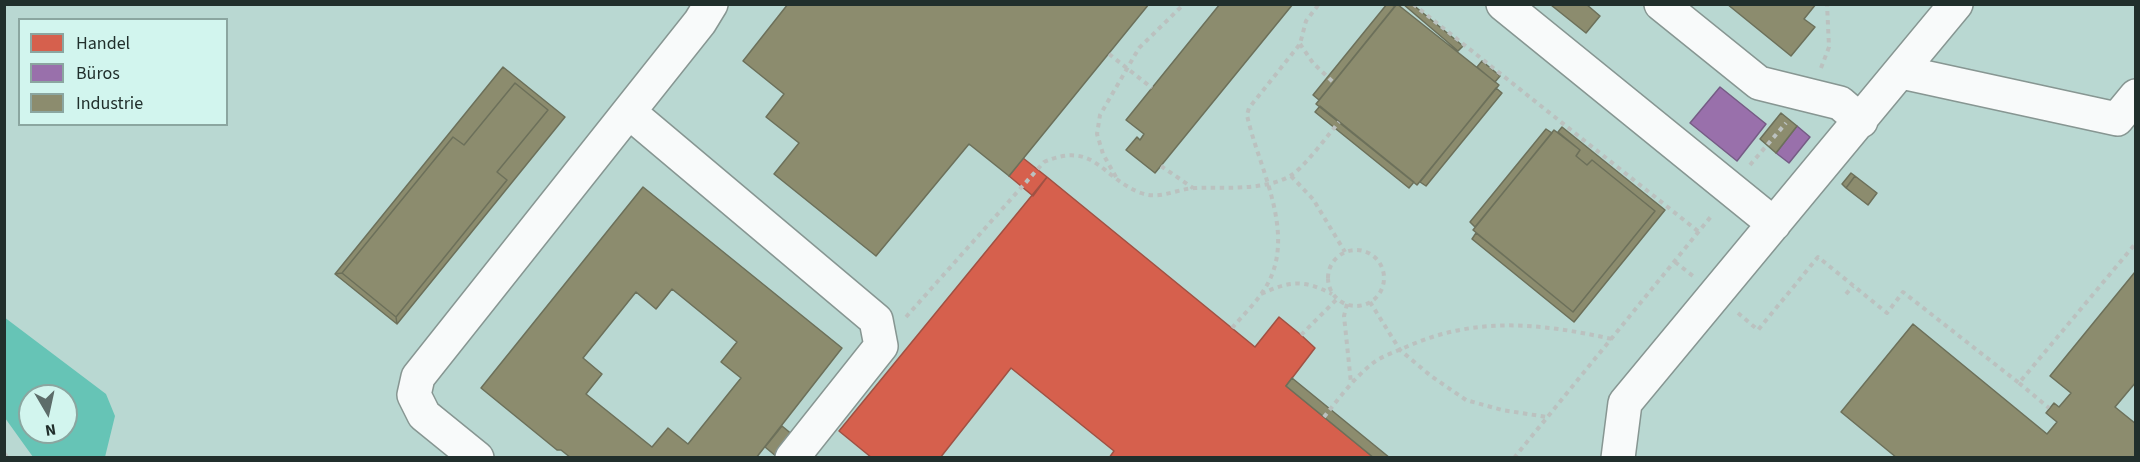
<!DOCTYPE html>
<html>
<head>
<meta charset="utf-8">
<style>
  body { margin:0 }
  #map { position:relative; width:2140px; height:462px; overflow:hidden; background:#cde0dc; font-family:"Source Sans 3",sans-serif }
  canvas { display:block }
  .frame { position:absolute; inset:0; border:6px solid #212f2c; pointer-events:none }
  .legend { position:absolute; left:18px; top:18px; width:210px; height:108px; box-sizing:border-box; background:#d2f5ee; border:2px solid #8ba6a0; margin:0; padding:8px 10px; list-style:none; font-size:18px; color:#212f2c }
  .legend li { display:flex; align-items:center; gap:12px; height:30px }
  .legend b { width:30px; border:2px solid #8ba6a0 }
  .north { position:absolute; left:18px; top:384px; width:60px; height:60px; box-sizing:border-box; background:#d2f5ee; border:2px solid #8ba6a0; border-radius:50%; rotate:171deg; font-size:16px; font-weight:700; line-height:24px; text-align:center; color:#212f2c }
  .north::after { content:''; display:block; margin:auto; width:21px; height:27px; background:#5d6d6a; clip-path:polygon(50% 0,100% 100%,50% 72%,0 100%) }
</style>
</head>
<body>
<div id="map">
<canvas width="2140" height="462"></canvas>
<div class="frame"></div>
<ul class="legend">
<li><b style="height:16px;background:#d6604d"></b>Handel</li>
<li><b style="height:16px;background:#9970ab"></b>Büros</li>
<li><b style="height:16px;background:#8c8c6e"></b>Industrie</li>
</ul>
<div class="north">N</div>
</div>
<script>
const c = document.querySelector('canvas').getContext('2d');
c.lineJoin = 'round';
function paint(path, color) { c.fillStyle = color; c.fill(path, 'evenodd'); }
function trace(path, color, width, dash) { c.strokeStyle = color; c.lineWidth = width; c.lineCap = dash ? 'butt' : 'round'; c.setLineDash(dash || []); c.stroke(path); }
const built = new Path2D(`
  M 5,5 L 2135,5 L 2135,457 L 5,457 ZM 20,20 L 226,20 L 226,124 L 20,124 ZM 30,396 L 66,396 L 66,432 L 30,432 Z`);
const water = new Path2D(`
  M 4,317 L 106,394 L 115,416 L 105,457 L 33,457 L 5,418 ZM 30,396 L 66,396 L 66,432 L 30,432 Z`);
const shops = new Path2D(`
  M 1023,158 L 1047,177 L 1033,196 L 1009,176 Z
  M 1047,177 L 1255,347 L 1279,317 L 1301,335 L 1315,348 L 1286,386 L 1374,458 L 1109,458 L 1114,451 L 1011,368 L 940,458 L 872,458 L 839,431 Z`);
const offices = new Path2D(`
  M 1720,87 L 1766,124 L 1737,161 L 1690,123 Z
  M 1797,126 L 1810,137 L 1789,163 L 1776,153 Z`);
const industry = new Path2D(`
  M 788,4 L 1149,4 L 1009,176 L 969,144 L 876,256 L 774,174 L 799,143 L 766,117 L 784,94 L 743,61 Z
  M 1220,4 L 1293,4 L 1155,173 L 1126,150 L 1137,137 L 1140,140 L 1144,134 L 1126,120 Z
  M 1387,4 L 1395,6 L 1319,100 L 1313,95 Z
  M 1397,4 L 1499,85 L 1417,185 L 1316,104 Z
  M 1403,4 L 1412,4 L 1463,46 L 1458,51 Z
  M 1586,4 L 1600,16 L 1586,33 L 1551,5 Z
  M 1727,4 L 1816,4 L 1804,19 L 1815,27 L 1791,56 Z
  M 1482,61 L 1500,76 L 1495,82 L 1477,67 Z
  M 503,67 L 565,117 L 397,324 L 396,317 L 507,180 L 497,172 L 548,110 L 515,83 L 464,145 L 453,137 L 342,273 L 335,274 Z
  M 515,83 L 548,110 L 497,172 L 507,180 L 396,317 L 342,273 L 453,137 L 464,145 Z
  M 1496,88 L 1502,93 L 1426,186 L 1420,182 Z
  M 1320,106 L 1414,182 L 1409,188 L 1315,112 Z
  M 1781,113 L 1797,126 L 1776,153 L 1760,139 Z
  M 1562,127 L 1665,210 L 1574,322 L 1472,239 L 1476,233 L 1573,312 L 1655,211 L 1592,160 L 1587,165 L 1576,156 L 1580,150 L 1558,132 Z
  M 1546,129 L 1552,133 L 1475,227 L 1470,222 Z
  M 1554,130 L 1580,150 L 1576,156 L 1587,165 L 1592,160 L 1655,211 L 1573,312 L 1473,230 Z
  M 1851,173 L 1855,176 L 1846,188 L 1842,184 Z
  M 1855,176 L 1877,193 L 1868,205 L 1846,188 Z
  M 643,187 L 842,348 L 756,458 L 571,458 L 561,450 L 557,450 L 481,388 ZM 672,289 L 737,342 L 721,362 L 741,378 L 688,444 L 668,428 L 652,447 L 586,394 L 602,374 L 583,358 L 636,292 L 656,309 Z
  M 2135,272 L 2136,382 L 2115,407 L 2136,424 L 2136,458 L 1897,458 L 1841,412 L 1913,324 L 2047,434 L 2057,422 L 2046,413 L 2054,403 L 2059,407 L 2071,393 L 2050,376 Z
  M 342,273 L 396,317 L 397,324 L 335,274 Z
  M 1292,378 L 1390,458 L 1374,458 L 1286,386 Z
  M 782,426 L 794,436 L 777,457 L 765,447 Z`);
const path = new Path2D(`
  M 1413,4 L 1699,232
  M 1300,44 L 1313,63 L 1334,83
  M 1109,54 L 1152,88
  M 1821,68 L 1829,47 L 1827,4
  M 1750,165 L 1786,123
  M 1161,166 L 1193,188
  M 1291,176 L 1313,199 L 1345,252
  M 1116,177 L 1103,154 L 1097,134 L 1100,115 L 1139,48 L 1184,4
  M1328 278a28 28 0 1 1 56 0a28 28 0 1 1-56 0Z
  M 1675,262 L 1693,276
  M 1261,294 C 1290,281 1303,279 1332,294
  M 1846,294 L 1853,286
  M 1370,302 L 1400,350 L 1431,376 L 1466,400 L 1502,410 L 1547,417
  M 1347,304 L 1344,316 L 1351,383
  M 1738,313 L 1758,330 L 1818,257 L 1887,313 L 1903,292 L 2019,383 L 2136,243
  M 906,317 L 1044,162 C 1095,140 1101,178 1141,193 C 1160,200 1176,189 1195,188 C 1224,187 1264,191 1290,176 C 1303,169 1328,135 1339,122
  M 1232,328 C 1244,314 1258,301 1267,285 C 1297,232 1258,167 1247,115 L 1249,108 L 1300,44 L 1306,21 L 1319,4
  M 1301,335 L 1338,298
  M 2019,383 L 2049,408
  M 1324,417 C 1339,398 1354,378 1373,363 C 1382,356 1395,352 1406,347 C 1476,316 1539,323 1612,339
  M 4,453 L 8,458
  M 1514,458 L 1713,214`);
const minor = new Path2D(`
  M 1503,4 L 1774,224
  M 1661,4 L 1759,83 L 1840,103 L 1861,121
  M 1901,72 L 2117,119 L 2136,96
  M 629,112 L 876,320 L 881,346 L 792,458
  M 477,458 L 424,415 L 414,395 L 418,377 L 700,22 L 711,4
  M 1618,458 L 1625,403 L 1956,4`);
paint(built, '#b9d8d2');
paint(water, '#66c4b6');
paint(shops, '#d6604d');
trace(shops, '#a05143', 1.5);
paint(offices, '#9970ab');
trace(offices, '#755c85', 1.5);
paint(industry, '#8c8c6e');
trace(industry, '#6c705a', 1.5);
trace(minor, '#879692', 36);
trace(path, '#bbc1bf', 4, [4.5, 4.5]);
trace(minor, '#f8fafa', 33);
</script>
</body>
</html>
